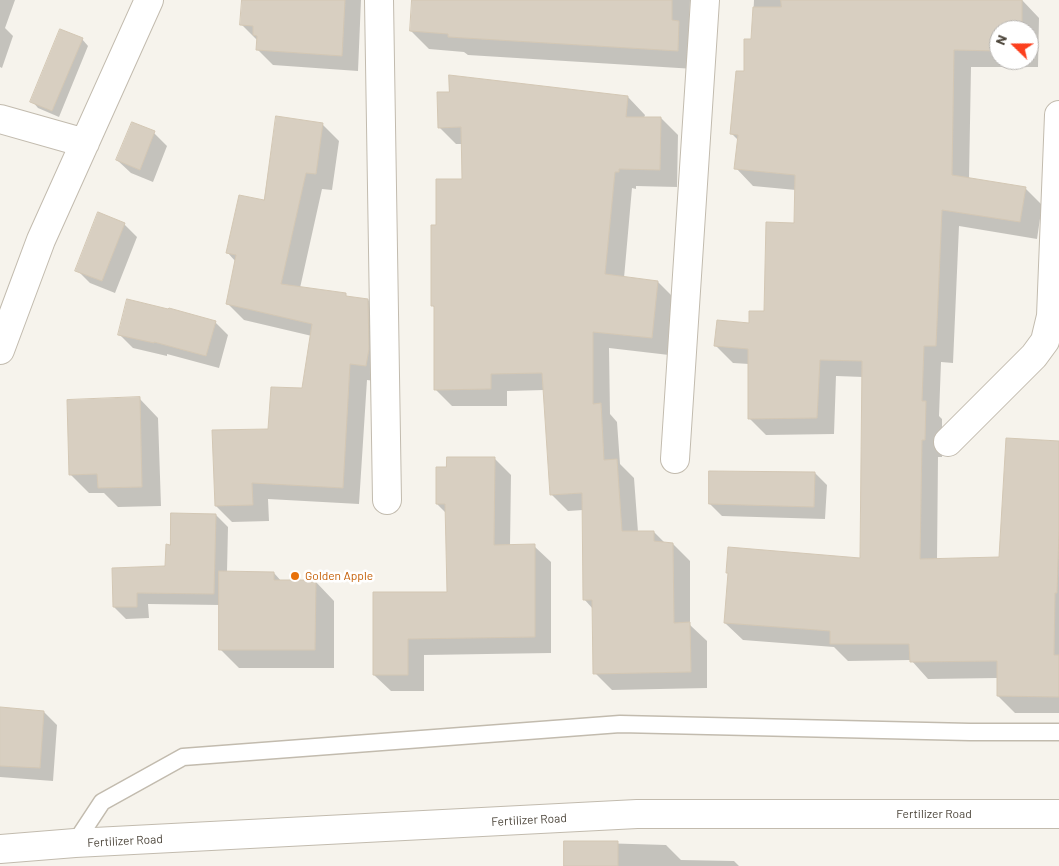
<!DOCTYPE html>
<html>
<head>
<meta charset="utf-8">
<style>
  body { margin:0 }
  #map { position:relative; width:1059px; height:866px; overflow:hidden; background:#f6f3ec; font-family:Barlow,sans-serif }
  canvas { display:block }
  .north { position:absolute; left:989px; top:20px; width:50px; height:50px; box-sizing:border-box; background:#fff; border:1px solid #b7b4b0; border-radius:50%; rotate:292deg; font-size:14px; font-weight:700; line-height:20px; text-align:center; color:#4b4439 }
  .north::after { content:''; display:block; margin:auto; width:18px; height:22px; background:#fc3f1d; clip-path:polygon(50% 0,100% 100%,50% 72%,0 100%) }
</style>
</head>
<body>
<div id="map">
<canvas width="1059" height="866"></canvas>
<div class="north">N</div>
</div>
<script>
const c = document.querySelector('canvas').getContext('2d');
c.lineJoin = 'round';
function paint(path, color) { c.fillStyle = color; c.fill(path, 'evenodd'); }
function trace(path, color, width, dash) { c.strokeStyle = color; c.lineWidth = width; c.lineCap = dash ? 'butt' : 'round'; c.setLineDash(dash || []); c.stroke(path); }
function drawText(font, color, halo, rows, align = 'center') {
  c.font = font + ' Barlow,sans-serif'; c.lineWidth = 5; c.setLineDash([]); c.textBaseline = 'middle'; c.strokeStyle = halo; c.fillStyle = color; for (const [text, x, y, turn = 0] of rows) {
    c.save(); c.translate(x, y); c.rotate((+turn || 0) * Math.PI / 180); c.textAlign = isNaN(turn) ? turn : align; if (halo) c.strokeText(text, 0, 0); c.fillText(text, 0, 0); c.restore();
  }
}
const shadow = new Path2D(`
  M 0,0 L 15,0 L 5,28 L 13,36 L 2,68 L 0,67 Z
  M 243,0 L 361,0 L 358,71 L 273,65 L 257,49 L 258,41 L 242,25 Z
  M 414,0 L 690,0 L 689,33 L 695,69 L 468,55 L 464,52 L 429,49 L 411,31 Z
  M 754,0 L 1022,0 L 1039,18 L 1038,67 L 971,67 L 969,179 L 1025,188 L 1042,205 L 1037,239 L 959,226 L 953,363 L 941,362 L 939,416 L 942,419 L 942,457 L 938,457 L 937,560 L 1001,558 L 1059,443 L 1059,713 L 1015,713 L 998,696 L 998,678 L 928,679 L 911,660 L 848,661 L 834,647 L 743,640 L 725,623 L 729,574 L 727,572 L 862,559 L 863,377 L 836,376 L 834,434 L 766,435 L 749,418 L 749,364 L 733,363 L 716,346 L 765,313 L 795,224 L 796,190 L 753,186 L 736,168 L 739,141 L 731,133 L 752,40 ZM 999,30 L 1029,30 L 1029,60 L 999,60 Z
  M 82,39 L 88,46 L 59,117 L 38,108 L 32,101 Z
  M 628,97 L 645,115 L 644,118 L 661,118 L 678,135 L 677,187 L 636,186 L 636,189 L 632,188 L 624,278 L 658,282 L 675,299 L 669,355 L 609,348 L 610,414 L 617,422 L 620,464 L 634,478 L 638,532 L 654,532 L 666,544 L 673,544 L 690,561 L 690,625 L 707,641 L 707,688 L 612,690 L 595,673 L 593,609 L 584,599 L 583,510 L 568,511 L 551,494 L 544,390 L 507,391 L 507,406 L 452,406 L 435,389 L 435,308 L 432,305 L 437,227 L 463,180 L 463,144 L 456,144 L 439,127 Z
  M 322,124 L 339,141 L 332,190 L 322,189 L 300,288 L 345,295 L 348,297 L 368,300 L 384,317 L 383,382 L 367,380 L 359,504 L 268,499 L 269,521 L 232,522 L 216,506 L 269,430 L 303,390 L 312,336 L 244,320 L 227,303 L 236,262 L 227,252 Z
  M 154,133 L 167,146 L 153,182 L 131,173 L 117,160 Z
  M 124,224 L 137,237 L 115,293 L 90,283 L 77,270 Z
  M 169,310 L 215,322 L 228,335 L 219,368 L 167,354 L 167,356 L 133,348 L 120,335 Z
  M 139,398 L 158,418 L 161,506 L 118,507 L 104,493 L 89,493 L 70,474 Z
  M 494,458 L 511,475 L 510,546 L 534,546 L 551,562 L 551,653 L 424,655 L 424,691 L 391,691 L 374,675 L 448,593 L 446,513 L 437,504 L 447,468 Z
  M 815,473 L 827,485 L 825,519 L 722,516 L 710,504 Z
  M 216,515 L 228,527 L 227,572 L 274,573 L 282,582 L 315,581 L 334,601 L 334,668 L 239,668 L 220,649 L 220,605 L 148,604 L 149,618 L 126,619 L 114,607 L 166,568 L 172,546 Z
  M 0,708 L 44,712 L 57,725 L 53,781 L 0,777 Z
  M 566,842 L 666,845 L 681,860 L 734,861 L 739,866 L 565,866 Z`);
const building = new Path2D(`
  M 242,0 L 345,0 L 342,56 L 256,50 L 257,36 L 253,35 L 253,26 L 240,25 Z
  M 412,0 L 672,0 L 672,20 L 679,21 L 678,51 L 448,37 L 448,34 L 410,31 Z
  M 781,0 L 1022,0 L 1022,30 L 999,30 L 999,51 L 954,50 L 952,175 L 1026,187 L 1020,222 L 942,210 L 936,346 L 924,346 L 922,401 L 926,401 L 925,440 L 922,440 L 920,559 L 999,557 L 1006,438 L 1059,441 L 1059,531 L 1057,593 L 1055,593 L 1054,655 L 1059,655 L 1059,697 L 997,696 L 997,661 L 910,662 L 909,644 L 830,644 L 830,631 L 724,623 L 728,573 L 726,573 L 728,547 L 860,558 L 862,361 L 820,360 L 817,418 L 748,419 L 748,349 L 714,346 L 717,320 L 749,323 L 749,311 L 764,311 L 766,222 L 794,223 L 795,175 L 734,169 L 738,135 L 730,134 L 736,71 L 744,71 L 744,39 L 751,39 L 753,7 L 781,7 Z
  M 60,29 L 83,38 L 52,111 L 30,102 Z
  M 449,75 L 628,96 L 626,117 L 661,117 L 660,170 L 619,169 L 619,172 L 615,172 L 605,274 L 658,281 L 652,338 L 593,332 L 593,404 L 601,403 L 604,460 L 617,459 L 622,531 L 654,531 L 654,541 L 673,543 L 674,623 L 690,622 L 691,672 L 593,674 L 592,600 L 583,600 L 582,493 L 550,495 L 542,373 L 491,374 L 491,389 L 434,390 L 434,306 L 431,306 L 431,225 L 436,225 L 436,179 L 462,179 L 461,127 L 438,128 L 437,92 L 449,92 Z
  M 276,116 L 323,123 L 316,174 L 306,173 L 281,284 L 346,293 L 346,296 L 368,299 L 369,349 L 366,366 L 350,364 L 343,488 L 252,483 L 253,505 L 215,506 L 212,430 L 268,429 L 271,387 L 302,388 L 312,324 L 226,304 L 236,255 L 226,253 L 239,195 L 264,200 Z
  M 132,122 L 155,131 L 140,170 L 116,160 Z
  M 98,212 L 125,223 L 102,281 L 75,271 Z
  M 127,299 L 168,309 L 169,308 L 216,321 L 206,356 L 154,342 L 154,343 L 118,335 Z
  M 140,397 L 142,487 L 98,488 L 97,474 L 69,475 L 67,400 Z
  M 447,457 L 495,457 L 494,545 L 535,544 L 535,637 L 408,639 L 408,675 L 373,675 L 373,592 L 447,592 L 445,504 L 436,504 L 436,467 L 446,467 Z
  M 709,471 L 815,472 L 814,507 L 709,504 Z
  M 171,513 L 216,514 L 214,594 L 137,593 L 137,607 L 113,607 L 112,568 L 165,566 L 166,544 L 170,545 Z
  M 219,571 L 274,572 L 274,580 L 316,580 L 315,650 L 219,650 Z
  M 0,707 L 44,711 L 40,768 L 0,766 Z
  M 564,841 L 618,841 L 618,866 L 564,866 Z`);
const service = new Path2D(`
  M 75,843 L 102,802 L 183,757 L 620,724 L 970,732 L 1059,732`);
const minor = new Path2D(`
  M 379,0 L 387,500
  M 0,119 L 85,143
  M 0,350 L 41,240 L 149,0
  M 948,442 L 1034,356 L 1045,341 L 1051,316 L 1059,115
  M 675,459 L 705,0`);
const tertiary = new Path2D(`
  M 0,849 L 75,843 L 637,814 L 1059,814`);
const markers = [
  [295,576,5,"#e8710a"]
];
const foodNames = [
  ["Golden Apple",305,576]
];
const streetNames = [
  ["Fertilizer Road",934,814],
  ["Fertilizer Road",529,820,-3],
  ["Fertilizer Road",125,841,-3]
];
paint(shadow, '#0003');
paint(building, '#d8cfc1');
trace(building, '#d3c7b4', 1);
trace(service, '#c2bbae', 19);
trace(minor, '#c2bbae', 30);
trace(tertiary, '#c2bbae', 30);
trace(service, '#fff', 16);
trace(minor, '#fff', 28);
trace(tertiary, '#fff', 28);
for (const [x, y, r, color] of markers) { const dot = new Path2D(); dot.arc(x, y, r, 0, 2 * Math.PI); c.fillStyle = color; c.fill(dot); trace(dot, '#fff', 2); }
drawText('12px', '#c56008', '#fff', foodNames, 'left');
drawText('12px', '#4b4439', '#fff', streetNames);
</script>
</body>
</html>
